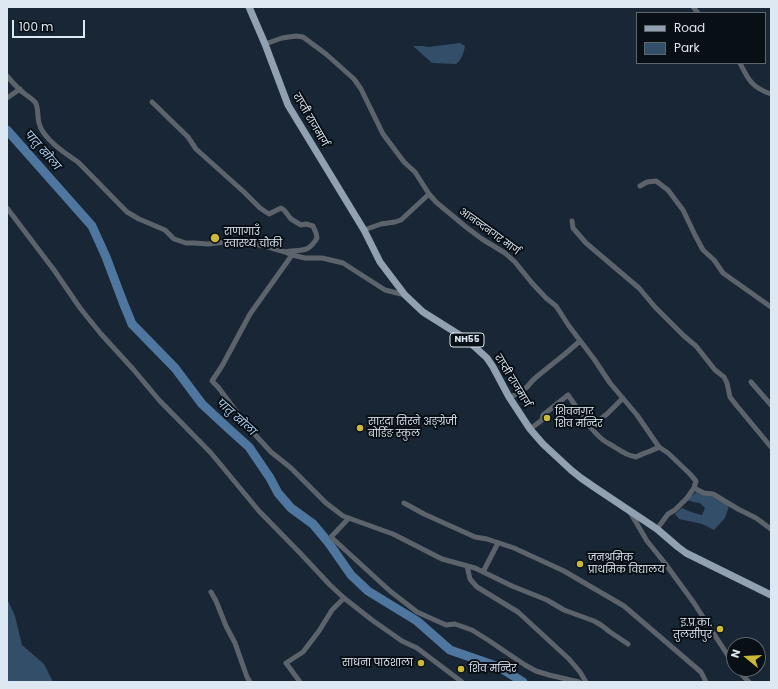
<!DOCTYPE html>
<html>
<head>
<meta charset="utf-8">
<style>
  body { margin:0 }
  #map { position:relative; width:778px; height:689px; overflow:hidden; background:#182635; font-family:Poppins,sans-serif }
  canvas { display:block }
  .frame { position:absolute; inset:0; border:8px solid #dee8f2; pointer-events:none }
  .legend { position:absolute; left:636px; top:12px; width:130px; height:52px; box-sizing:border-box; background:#080f15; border:1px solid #5e666d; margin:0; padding:5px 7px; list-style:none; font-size:12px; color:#dee8f2 }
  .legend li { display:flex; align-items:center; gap:8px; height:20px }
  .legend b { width:20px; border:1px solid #5e666d }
  .north { position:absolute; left:726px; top:637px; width:40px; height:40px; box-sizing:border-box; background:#080f15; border:1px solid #5e666d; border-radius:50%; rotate:288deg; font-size:11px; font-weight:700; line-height:16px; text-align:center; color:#dee8f2 }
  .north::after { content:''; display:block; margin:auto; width:14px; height:18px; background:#cdb938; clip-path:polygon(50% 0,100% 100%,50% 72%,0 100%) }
  .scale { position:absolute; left:12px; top:20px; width:73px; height:18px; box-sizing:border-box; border:2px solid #dee8f2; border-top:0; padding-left:5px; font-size:12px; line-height:14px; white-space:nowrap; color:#dee8f2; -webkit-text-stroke:3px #080f15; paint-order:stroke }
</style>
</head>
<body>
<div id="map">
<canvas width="778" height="689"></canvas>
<div class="frame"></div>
<ul class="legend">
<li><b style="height:5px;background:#92a1b1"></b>Road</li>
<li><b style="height:11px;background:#334e69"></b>Park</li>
</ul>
<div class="north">N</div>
<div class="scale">100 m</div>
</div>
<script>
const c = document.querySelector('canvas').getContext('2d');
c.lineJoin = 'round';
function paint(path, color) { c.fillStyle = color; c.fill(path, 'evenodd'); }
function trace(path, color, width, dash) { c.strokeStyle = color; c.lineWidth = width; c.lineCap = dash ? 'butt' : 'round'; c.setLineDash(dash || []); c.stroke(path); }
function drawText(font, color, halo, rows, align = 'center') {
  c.font = font + ' Poppins,"Noto Sans Devanagari",sans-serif'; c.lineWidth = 4; c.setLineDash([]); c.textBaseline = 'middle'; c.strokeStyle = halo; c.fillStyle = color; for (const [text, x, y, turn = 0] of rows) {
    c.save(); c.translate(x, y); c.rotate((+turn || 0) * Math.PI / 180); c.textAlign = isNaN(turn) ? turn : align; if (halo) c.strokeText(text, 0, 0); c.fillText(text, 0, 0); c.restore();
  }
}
const green = new Path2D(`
  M 460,43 L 465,46 C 464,52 461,61 456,64 L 432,63 L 413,46 L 423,46 L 428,47 Z
  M 696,492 L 714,497 L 729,506 L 725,518 L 714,530 L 702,524 L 679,519 L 675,514 L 682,508 L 691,512 L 702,515 L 705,508 L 700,503 L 693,502 L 687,500 Z
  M 7,598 L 15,616 L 22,645 L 44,664 L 53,682 L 7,682 Z`);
const river = new Path2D(`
  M 7,130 L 92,226 L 106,257 L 123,302 L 132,324 L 175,368 L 202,404 L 229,429 L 249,447 L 270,478 L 278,493 L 291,508 L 313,524 L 328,542 L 351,575 L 368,591 L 417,621 L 450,650 L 499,667 L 523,682`);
const minor = new Path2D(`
  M 693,7 L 698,13
  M 265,44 L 282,38 L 296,36 L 303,37 L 326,54 L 354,79 L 361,89 L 383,134 L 404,162 L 415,172 L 429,194 L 436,202 L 466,227 L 482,239 L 505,253 L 515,262 L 532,283 L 546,298 L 556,306 L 569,326 L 594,359 L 610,383 L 637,415 L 659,447 L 668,453 L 690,474 L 696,481 L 694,488 L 687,498 L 675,510 L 668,514 L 657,529
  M 740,63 C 748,80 753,88 771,94
  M 7,76 C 13,83 18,89 25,94 C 28,96 32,99 35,102 C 39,108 37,116 39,123 C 42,138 66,154 78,162 L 127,212 L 139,219 L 165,230 L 174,239 L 186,243 L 194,243 L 208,244 L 235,241 L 265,246 L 285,252 L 292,255 L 305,258 L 322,258 L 343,263 L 385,290 L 405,295
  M 7,98 L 20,89
  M 152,102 L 188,137 L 196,149 L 244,192 L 260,208 L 269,214 L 281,208 L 284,210 L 291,219 L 301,225 L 306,224 L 313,226 L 316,233 L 317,238 C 307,255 301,248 285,252
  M 640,186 L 647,182 L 656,181 L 668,190 L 683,210 L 695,235 L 703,250 L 714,260 L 723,273 L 771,307
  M 7,208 L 54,270 L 80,308 L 101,334 L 133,369 L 159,400 L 211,453 L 259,511 L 301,554 L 330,585 L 344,598 L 372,620 L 402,641 L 417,648 L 462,682
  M 572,221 L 573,228 L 586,243 L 639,288 L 655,307 L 684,336 L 696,346 L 715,370 L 724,377 L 727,383 L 730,397 L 737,406 L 771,447
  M 364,230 L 381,224 L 395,222 L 401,220 L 429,194
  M 292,255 L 250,314 L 222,366 L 212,381 L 218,387 L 248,427 L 271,452 L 291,468 L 326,503 L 343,516 L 393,534 L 442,559 L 475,568 L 512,586 L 547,600 L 564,610 L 594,621 L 601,625 L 610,632 L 628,644
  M 751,382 L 771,405
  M 509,397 L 518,394 L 527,387 L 533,380 L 540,374 L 565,354 L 580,341
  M 590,427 L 607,414 L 623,398
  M 530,429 L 542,420 L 543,415 L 568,395 C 579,410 588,428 603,440 C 607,443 612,445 616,448 C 624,453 627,455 636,457 C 644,453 652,451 659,447
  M 694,488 L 704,493 L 713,494 L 738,509 L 756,518 L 771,529
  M 404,503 L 424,514 L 475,537 L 487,539 L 514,548 L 564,571 L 624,606 L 701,672 L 706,682
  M 630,512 L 647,541 L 664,562 L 694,603 L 734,665
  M 349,518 L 331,537 L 390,591 L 417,612 L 446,625 L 455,624 L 472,630 L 488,640 L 525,665 L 536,671 L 549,675 L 579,682
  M 467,566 L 470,579 L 477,587 L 518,612 L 569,659 L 580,672 L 586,682
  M 483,572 L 498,543
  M 211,592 L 216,601 L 226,626 L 235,643 L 247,677 L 250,682
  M 737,669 L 745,678 L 749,682
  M 300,682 L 286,663 L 303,652 L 319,631 L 332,610 L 344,598`);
const major = new Path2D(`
  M 249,7 L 265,44 L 288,105 L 364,230 L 380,262 L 405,295 L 423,312 L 466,339 L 487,358 L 493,367 L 509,397 L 530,429 L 543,444 L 571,470 L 581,478 L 594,487 L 657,529 L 678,547 L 686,553 L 771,595`);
const markers = [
  [215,238,5,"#cdb938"],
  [547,418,4,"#cdb938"],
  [360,428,4,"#cdb938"],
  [580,564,4,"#cdb938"],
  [720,629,4,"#cdb938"],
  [421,663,4,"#cdb938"],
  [461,669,4,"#cdb938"]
];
const shields = [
  [467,340,34]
];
const shieldNames = [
  ["NH55",467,340]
];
const streetNames = [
  ["राप्ती राजमार्ग",310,120,60],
  ["आनन्दनगर मार्ग",489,232,36],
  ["राप्ती राजमार्ग",512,381,59]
];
const poiNames = [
  ["राणागाउँ",224,232],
  ["स्वास्थ्य चौकी",224,244],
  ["शिवनगर",555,412],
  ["शिव मन्दिर",555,424],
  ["सारदा सिस्ने अङ्ग्रेजी",368,422],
  ["बोर्डिङ स्कुल",368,434],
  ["जनश्रमिक",588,558],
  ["प्राथमिक विद्यालय",588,570],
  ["इ.प्र.का.",712,623,"right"],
  ["तुलसीपुर",712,635,"right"],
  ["साधना पाठशाला",413,663,"right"],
  ["शिव मन्दिर",469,669]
];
const waterNames = [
  ["पातु खोला",42,151,49],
  ["पातु खोला",236,418,42]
];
paint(green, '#334e69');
trace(river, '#4f769e', 9);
trace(minor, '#5c636b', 5);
trace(major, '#92a1b1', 7);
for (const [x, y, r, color] of markers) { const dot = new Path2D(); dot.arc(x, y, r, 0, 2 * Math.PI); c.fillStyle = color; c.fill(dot); trace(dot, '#080f15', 1.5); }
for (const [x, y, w] of shields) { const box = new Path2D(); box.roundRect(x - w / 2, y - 7, w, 14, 3); c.fillStyle = '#080f15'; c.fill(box); trace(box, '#dee8f2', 1); }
drawText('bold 9px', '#dee8f2', null, shieldNames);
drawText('10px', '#dee8f2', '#080f15', streetNames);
drawText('10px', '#dee8f2', '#080f15', poiNames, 'left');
drawText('italic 11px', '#b1d5fa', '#080f15', waterNames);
</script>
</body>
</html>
